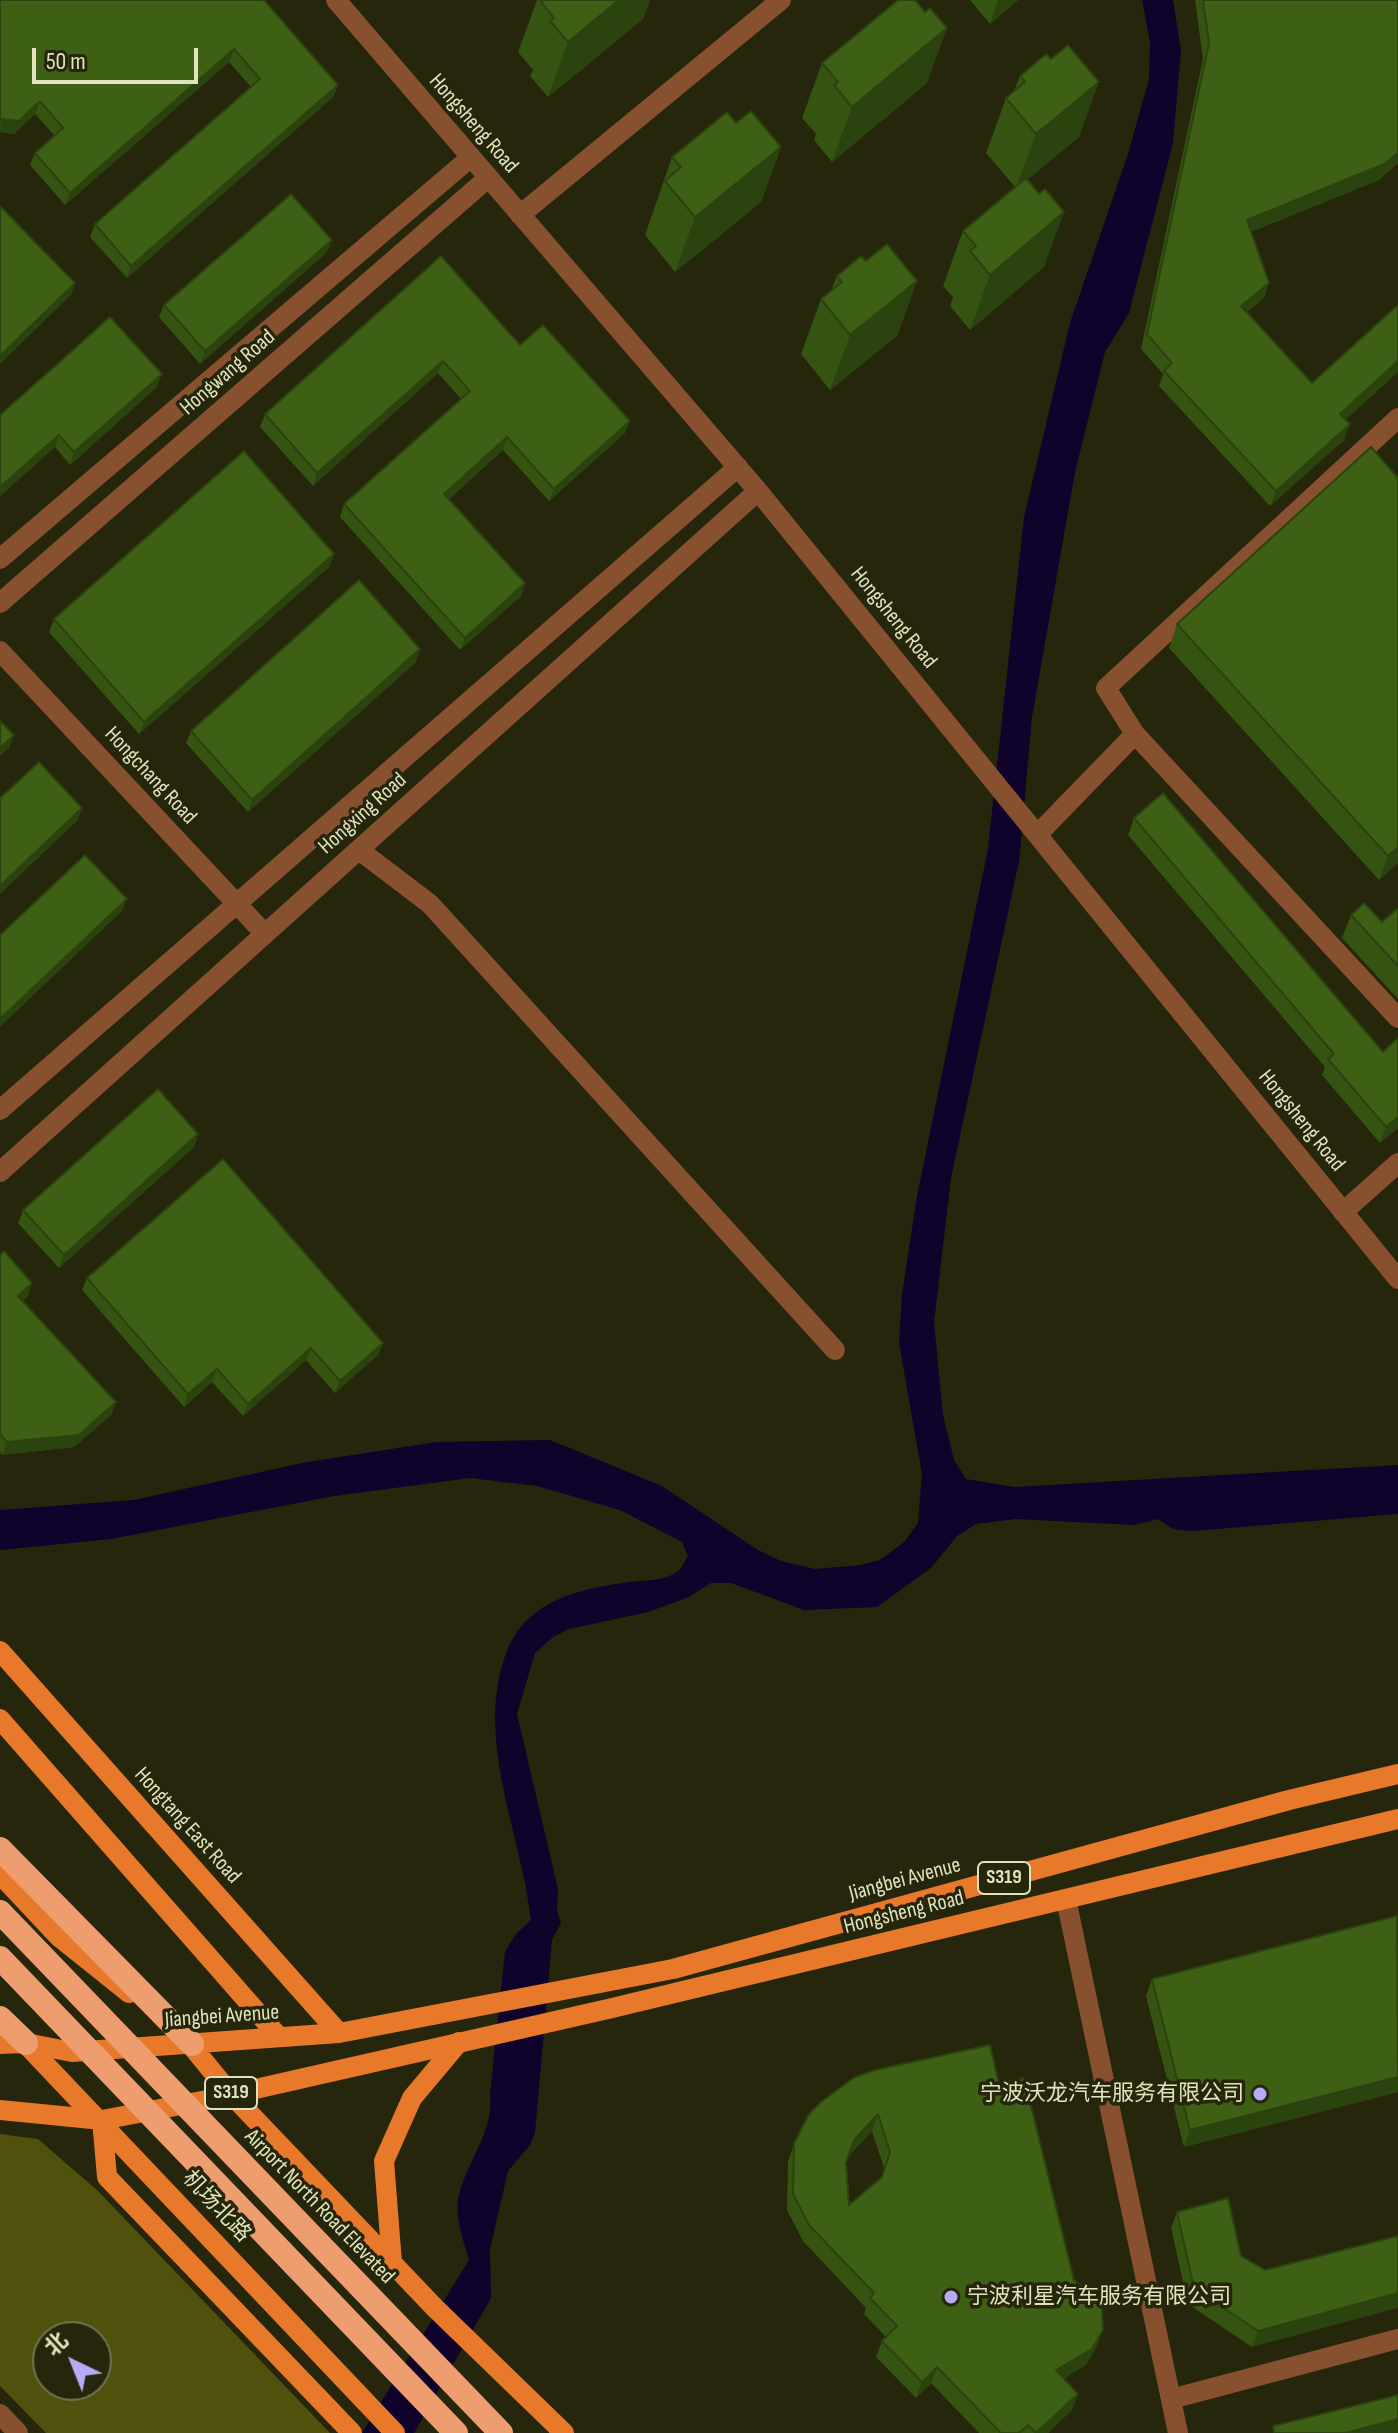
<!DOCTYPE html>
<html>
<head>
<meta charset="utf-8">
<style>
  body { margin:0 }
  #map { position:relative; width:1398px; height:2433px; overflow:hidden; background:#25260b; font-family:"Sofia Sans Condensed","Noto Sans SC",sans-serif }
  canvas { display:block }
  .north { position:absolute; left:32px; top:2321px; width:80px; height:80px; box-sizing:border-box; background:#25260b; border:2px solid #707251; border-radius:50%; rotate:317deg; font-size:22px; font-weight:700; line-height:32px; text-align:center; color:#e1e4bb }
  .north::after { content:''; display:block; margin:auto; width:28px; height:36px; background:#b7abf8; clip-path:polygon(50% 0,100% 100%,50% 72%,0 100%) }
  .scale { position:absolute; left:32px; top:48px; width:166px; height:36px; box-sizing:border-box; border:4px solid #e1e4bb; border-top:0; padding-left:10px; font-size:24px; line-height:28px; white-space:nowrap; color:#e1e4bb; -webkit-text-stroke:6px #25260b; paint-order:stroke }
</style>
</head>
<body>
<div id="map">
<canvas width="1398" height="2433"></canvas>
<div class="north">北</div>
<div class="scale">50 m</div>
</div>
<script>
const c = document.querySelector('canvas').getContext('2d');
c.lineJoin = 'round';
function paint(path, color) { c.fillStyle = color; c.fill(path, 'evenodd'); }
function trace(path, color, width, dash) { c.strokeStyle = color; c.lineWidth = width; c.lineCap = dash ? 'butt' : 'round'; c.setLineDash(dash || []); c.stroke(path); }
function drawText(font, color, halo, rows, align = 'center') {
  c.font = font + ' "Sofia Sans Condensed","Noto Sans SC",sans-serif'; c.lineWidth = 7; c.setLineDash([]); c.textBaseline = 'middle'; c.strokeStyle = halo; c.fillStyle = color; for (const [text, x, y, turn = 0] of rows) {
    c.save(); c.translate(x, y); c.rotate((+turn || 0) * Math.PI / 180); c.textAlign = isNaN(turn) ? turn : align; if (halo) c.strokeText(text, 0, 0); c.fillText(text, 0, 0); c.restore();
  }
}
const green = new Path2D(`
  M 0,2134 L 38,2139 L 98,2191 L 330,2433 L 46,2433 L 0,2386 ZM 48,2337 L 96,2337 L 96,2385 L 48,2385 Z`);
const water = new Path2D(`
  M 1142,0 L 1173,0 L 1181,50 L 1173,143 L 1129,313 L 1105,352 L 1075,472 L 1032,717 L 1019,861 L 951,1178 L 934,1322 L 943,1415 L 954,1460 L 966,1479 L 1014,1487 L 1398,1465 L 1398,1514 L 1193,1531 L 1173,1529 L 1158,1519 L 1134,1525 L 1016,1519 L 976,1524 L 957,1536 L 931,1568 L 877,1607 L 804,1610 L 731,1583 L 711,1583 L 689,1597 L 648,1612 L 569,1629 L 553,1637 L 535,1653 L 517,1714 L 558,1889 L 557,1911 L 561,1923 L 552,1940 L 535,2133 L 530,2145 L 508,2171 L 490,2249 L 491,2298 L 414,2433 L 362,2433 L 469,2260 C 463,2238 453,2214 460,2191 C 470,2157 494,2130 490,2094 L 505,1952 L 515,1935 L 531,1920 C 522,1835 473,1736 507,1651 C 527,1600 581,1588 631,1582 C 646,1580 666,1581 678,1571 C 682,1568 685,1560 688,1556 L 682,1542 L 620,1510 L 537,1486 L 470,1478 L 334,1496 L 111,1539 L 0,1550 L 0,1510 L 134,1500 L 302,1463 L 436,1442 L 550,1440 L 662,1486 L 758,1550 L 781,1561 L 815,1569 L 861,1565 L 880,1560 L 904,1542 L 918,1523 L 922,1474 L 899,1343 L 902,1294 L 917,1196 L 988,849 L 1024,517 L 1070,323 L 1128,154 L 1149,79 L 1150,42 Z`);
const minor = new Path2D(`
  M 336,0 L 758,491 L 1398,1279
  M 520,215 L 781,0
  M 1398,418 L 1106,688 L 1135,734 L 1398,1018
  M 0,559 L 470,158
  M 0,603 L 488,178
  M 0,651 L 265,934
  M 1038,834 L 1135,734
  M 359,850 L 430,904 L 835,1350
  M 0,1110 L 738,467
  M 0,1172 L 758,491
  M 1343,1212 L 1398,1163
  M 1066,1899 L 1178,2433
  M 1171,2399 L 1398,2339
  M 0,2414 L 18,2433`);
const major = new Path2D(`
  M 0,1651 L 339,2033
  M 0,1719 L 279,2037
  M 0,1874 L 59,1937 L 129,1993
  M 185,2038 L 230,2093 L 435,2308 L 564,2433
  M 23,2041 L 395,2433
  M 0,2044 L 26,2043 L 72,2052 L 339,2033 L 673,1969 L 1289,1800 L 1398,1774
  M 0,2110 L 102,2120 L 207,2100 L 608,2009 L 1398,1819
  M 102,2120 L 107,2177 L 352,2433
  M 392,2263 L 384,2161 L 412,2098 L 459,2042`);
const highway = new Path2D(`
  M 0,1849 L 192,2044
  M 0,2018 L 26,2043`);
const highwayBridge = new Path2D(`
  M 0,1912 L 501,2433
  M 0,1958 L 456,2433`);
const wall = new Path2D(`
  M 0,0 L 264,0 L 338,85 L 333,97 L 127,278 L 90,237 L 95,224 L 251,87 L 229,62 L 65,205 L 30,165 L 35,153 L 55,136 L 35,114 L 14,134 L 0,132 Z
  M 537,0 L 650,0 L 643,19 L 548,97 L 530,76 L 533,70 L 518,52 Z
  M 970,0 L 1018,0 L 990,24 Z
  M 1195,0 L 1398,0 L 1398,163 L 1379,180 L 1251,232 L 1264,298 L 1247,312 L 1312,383 L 1398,305 L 1398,372 L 1346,419 L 1344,440 L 1270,506 L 1159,386 L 1163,374 L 1141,349 L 1203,59 Z
  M 822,63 L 927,83 L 832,162 L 814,140 L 816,134 L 802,118 Z
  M 1020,76 L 1079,137 L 1027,180 L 1044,267 L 970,330 L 950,306 L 953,297 L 943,286 L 963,231 L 1015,187 L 986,153 L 1006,98 L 1014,91 Z
  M 736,123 L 781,147 L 761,202 L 675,272 L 645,235 L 672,157 Z
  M 327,252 L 200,364 L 159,317 L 164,305 Z
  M 441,256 L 520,345 L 625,433 L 549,501 L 503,450 L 449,499 L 525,583 L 521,596 L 460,650 L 340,517 L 344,504 L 461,399 L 438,373 L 313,486 L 260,427 L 265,414 Z
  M 837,276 L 917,281 L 897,336 L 830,390 L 801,354 L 821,299 L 831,291 Z
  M 157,387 L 70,465 L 55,447 L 0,496 L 0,415 Z
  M 1398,478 L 1398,863 L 1379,880 L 1169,648 L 1177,624 Z
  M 330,566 L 139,734 L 49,632 L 54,619 Z
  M 416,662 L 248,812 L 186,743 L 191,731 Z
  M 1134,818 L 1383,1052 L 1398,1128 L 1380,1143 L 1322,1075 L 1325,1067 L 1128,835 Z
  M 1398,908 L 1398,999 L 1342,938 L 1351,915 L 1382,922 Z
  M 198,1134 L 194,1147 L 59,1268 L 18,1223 L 23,1210 Z
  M 0,1255 L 28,1296 L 22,1301 L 116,1402 L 111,1415 L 74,1447 L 2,1455 L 0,1452 Z
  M 87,1278 L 383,1343 L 378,1355 L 335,1393 L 306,1360 L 243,1416 L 212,1382 L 184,1407 L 82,1290 Z
  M 1398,1919 L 1398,2092 L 1184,2147 L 1146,1996 L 1152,1979 Z
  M 999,2084 L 1074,2280 L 1097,2346 L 1086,2365 L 1064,2378 L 1072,2410 L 1048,2433 L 979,2433 L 931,2383 L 916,2398 L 876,2357 L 882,2341 L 886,2337 L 864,2314 L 866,2308 L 803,2241 L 787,2210 L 788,2161 L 794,2144 L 809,2114 ZM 872,2131 L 884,2168 L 881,2178 L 849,2205 L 846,2164 L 848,2157 Z
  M 1177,2212 L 1241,2256 L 1265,2270 L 1398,2236 L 1252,2347 L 1188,2304 L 1171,2228 Z`);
const shadedWall = new Path2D(`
  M 619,0 L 650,0 L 643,19 L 548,97 L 568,42 Z
  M 998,0 L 1018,0 L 990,24 Z
  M 947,28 L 927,83 L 832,162 L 852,107 Z
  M 234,49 L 229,62 L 65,205 L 70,193 Z
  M 1099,82 L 1079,137 L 1016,189 L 1036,134 Z
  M 338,85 L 333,97 L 127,278 L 131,266 Z
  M 40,101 L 35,114 L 14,134 L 0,132 L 1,119 Z
  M 781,147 L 761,202 L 675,272 L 695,217 Z
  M 1398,153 L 1398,163 L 1379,180 L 1241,236 L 1247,220 Z
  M 1064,212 L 1044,267 L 970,330 L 990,275 Z
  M 332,240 L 327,252 L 200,364 L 205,351 Z
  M 917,281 L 897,336 L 830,390 L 850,335 Z
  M 75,283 L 71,295 L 0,364 L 0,356 Z
  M 1269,283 L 1264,298 L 1236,322 L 1241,306 Z
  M 443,361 L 438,373 L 313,486 L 317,473 Z
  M 1398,361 L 1398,372 L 1335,429 L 1340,414 Z
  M 162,374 L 157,387 L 70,465 L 74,452 Z
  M 630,421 L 625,433 L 549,501 L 554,489 Z
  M 1350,424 L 1344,440 L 1270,506 L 1276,491 Z
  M 59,435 L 55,447 L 0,496 L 0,487 Z
  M 507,437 L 503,450 L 440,506 L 444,494 Z
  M 334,554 L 330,566 L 139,734 L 144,722 Z
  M 525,583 L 521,596 L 460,650 L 465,638 Z
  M 420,649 L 416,662 L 248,812 L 252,800 Z
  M 14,735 L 9,748 L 0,756 L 0,748 Z
  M 82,808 L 78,820 L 0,894 L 0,886 Z
  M 1398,847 L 1398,863 L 1379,880 L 1388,856 Z
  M 127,899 L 122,911 L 0,1027 L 0,1019 Z
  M 1398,1117 L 1398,1128 L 1380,1143 L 1386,1127 Z
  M 198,1134 L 194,1147 L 59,1268 L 64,1255 Z
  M 32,1283 L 28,1296 L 13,1309 L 18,1296 Z
  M 383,1343 L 378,1355 L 335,1393 L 340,1381 Z
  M 311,1348 L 306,1360 L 243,1416 L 248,1404 Z
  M 217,1369 L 212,1382 L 184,1407 L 188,1394 Z
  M 116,1402 L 111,1415 L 74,1447 L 2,1455 L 7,1442 Z
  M 1398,2077 L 1398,2092 L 1184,2147 L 1190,2130 Z
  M 878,2114 L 872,2131 L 848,2157 L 854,2140 Z
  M 1398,2293 L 1398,2308 L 1252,2347 L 1258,2331 Z
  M 1103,2330 L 1097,2346 L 1086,2365 L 1050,2387 L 1056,2370 Z
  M 937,2367 L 931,2383 L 916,2398 L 922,2382 Z
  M 1078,2394 L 1072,2410 L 1048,2433 L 1036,2433 Z
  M 1398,2419 L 1398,2433 L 1345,2433 Z`);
const building = new Path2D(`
  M 0,0 L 264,0 L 338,85 L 131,266 L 95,224 L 260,79 L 234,49 L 70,193 L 35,153 L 63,128 L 40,101 L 19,121 L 1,119 L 0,117 Z
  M 540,0 L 619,0 L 568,42 L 550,21 L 554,18 Z
  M 898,0 L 915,0 L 925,12 L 930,8 L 947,28 L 852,107 L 834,85 L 838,82 L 822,63 Z
  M 1203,0 L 1398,0 L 1398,153 L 1384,164 L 1247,220 L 1269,283 L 1241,306 L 1312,383 L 1398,305 L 1398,361 L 1340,414 L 1350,424 L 1276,491 L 1164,371 L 1172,363 L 1147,334 L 1209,43 Z
  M 1068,45 L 1099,82 L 1036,134 L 1006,98 L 1025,82 L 1020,76 L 1046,54 L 1051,59 Z
  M 751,111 L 781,147 L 695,217 L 665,181 L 681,167 L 672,157 L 727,112 L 736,123 Z
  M 1026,178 L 1039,194 L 1045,189 L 1064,212 L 990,275 L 970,251 L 976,246 L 963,231 Z
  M 291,194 L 332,240 L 205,351 L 164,305 Z
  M 0,206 L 75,283 L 0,356 Z
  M 887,244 L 917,281 L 850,335 L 821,299 L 842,282 L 837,276 L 861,256 L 866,261 Z
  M 441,256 L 520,345 L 543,325 L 630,421 L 554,489 L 507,437 L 444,494 L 525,583 L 465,638 L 344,504 L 470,391 L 443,361 L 317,473 L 265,414 Z
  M 110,317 L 162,374 L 74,452 L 59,435 L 0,487 L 0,415 Z
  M 1371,447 L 1398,478 L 1398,847 L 1388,856 L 1177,624 Z
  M 244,451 L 334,554 L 144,722 L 54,619 Z
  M 359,580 L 420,649 L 252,800 L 191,731 Z
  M 0,721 L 14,735 L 0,748 Z
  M 39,762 L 82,808 L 0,886 L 0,798 Z
  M 1163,793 L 1383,1052 L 1398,1038 L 1398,1117 L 1386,1127 L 1328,1059 L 1334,1054 L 1134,818 Z
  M 85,855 L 127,899 L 0,1019 L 0,935 Z
  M 1364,903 L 1382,922 L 1398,908 L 1398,966 L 1351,915 Z
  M 158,1089 L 198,1134 L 64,1255 L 23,1210 Z
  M 223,1159 L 383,1343 L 340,1381 L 311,1348 L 248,1404 L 217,1369 L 188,1394 L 87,1278 Z
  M 4,1251 L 32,1283 L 18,1296 L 116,1402 L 79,1435 L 7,1442 L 0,1434 L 0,1255 Z
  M 1397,1916 L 1398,2077 L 1190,2130 L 1152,1979 Z
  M 990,2045 L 999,2084 L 1024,2078 L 1074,2280 L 1098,2299 L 1102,2309 L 1103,2330 L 1092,2349 L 1056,2370 L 1078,2394 L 1036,2433 L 1028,2425 L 1019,2433 L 1001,2433 L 937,2367 L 922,2382 L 882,2341 L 897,2326 L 870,2298 L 874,2293 L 809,2225 L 793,2194 L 794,2144 L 809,2114 L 821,2102 L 855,2077 L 875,2070 ZM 878,2114 L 890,2152 L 882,2177 L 849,2205 L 846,2163 L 854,2140 Z
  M 1228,2198 L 1241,2256 L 1265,2270 L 1398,2236 L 1398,2293 L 1258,2331 L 1194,2288 L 1177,2212 Z
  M 1398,2395 L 1398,2419 L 1345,2433 L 1274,2433 L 1273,2426 Z`);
const markers = [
  [1260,2094,8,"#b7abf8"],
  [951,2297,8,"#b7abf8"]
];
const shields = [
  [1004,1878,52],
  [231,2093,52]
];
const shieldNames = [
  ["S319",1004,1878],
  ["S319",231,2093]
];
const streetNames = [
  ["Hongsheng Road",473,124,49],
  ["Hongwang Road",228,373,-41],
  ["Hongsheng Road",893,618,51],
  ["Hongchang Road",150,776,47],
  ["Hongxing Road",363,814,-42],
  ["Hongsheng Road",1301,1121,51],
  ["Hongtang East Road",187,1826,48],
  ["Jiangbei Avenue",905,1880,-15],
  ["Hongsheng Road",904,1913,-14],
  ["Jiangbei Avenue",222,2017,-4],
  ["机场北路",216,2207,47],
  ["Airport North Road Elevated",319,2207,46]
];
const poiNames = [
  ["宁波沃龙汽车服务有限公司",1244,2094],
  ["宁波利星汽车服务有限公司",967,2297,"left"]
];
paint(green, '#4f510c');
paint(water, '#0f022b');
trace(minor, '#875130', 20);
trace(major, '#e9792a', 20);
trace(highway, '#ee9e6e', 24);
trace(highwayBridge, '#ee9e6e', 24);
paint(wall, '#355311');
paint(shadedWall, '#2b430e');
paint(building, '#3e6014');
trace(building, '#2b430e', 2);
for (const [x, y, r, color] of markers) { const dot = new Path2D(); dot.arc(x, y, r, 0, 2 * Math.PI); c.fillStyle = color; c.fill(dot); trace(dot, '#25260b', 3); }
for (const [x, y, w] of shields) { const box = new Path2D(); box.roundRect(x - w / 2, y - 16, w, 32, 6); c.fillStyle = '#25260b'; c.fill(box); trace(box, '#e1e4bb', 2); }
drawText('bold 20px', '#e1e4bb', null, shieldNames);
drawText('22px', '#e1e4bb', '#25260b', streetNames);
drawText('22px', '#e1e4bb', '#25260b', poiNames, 'right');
</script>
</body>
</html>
